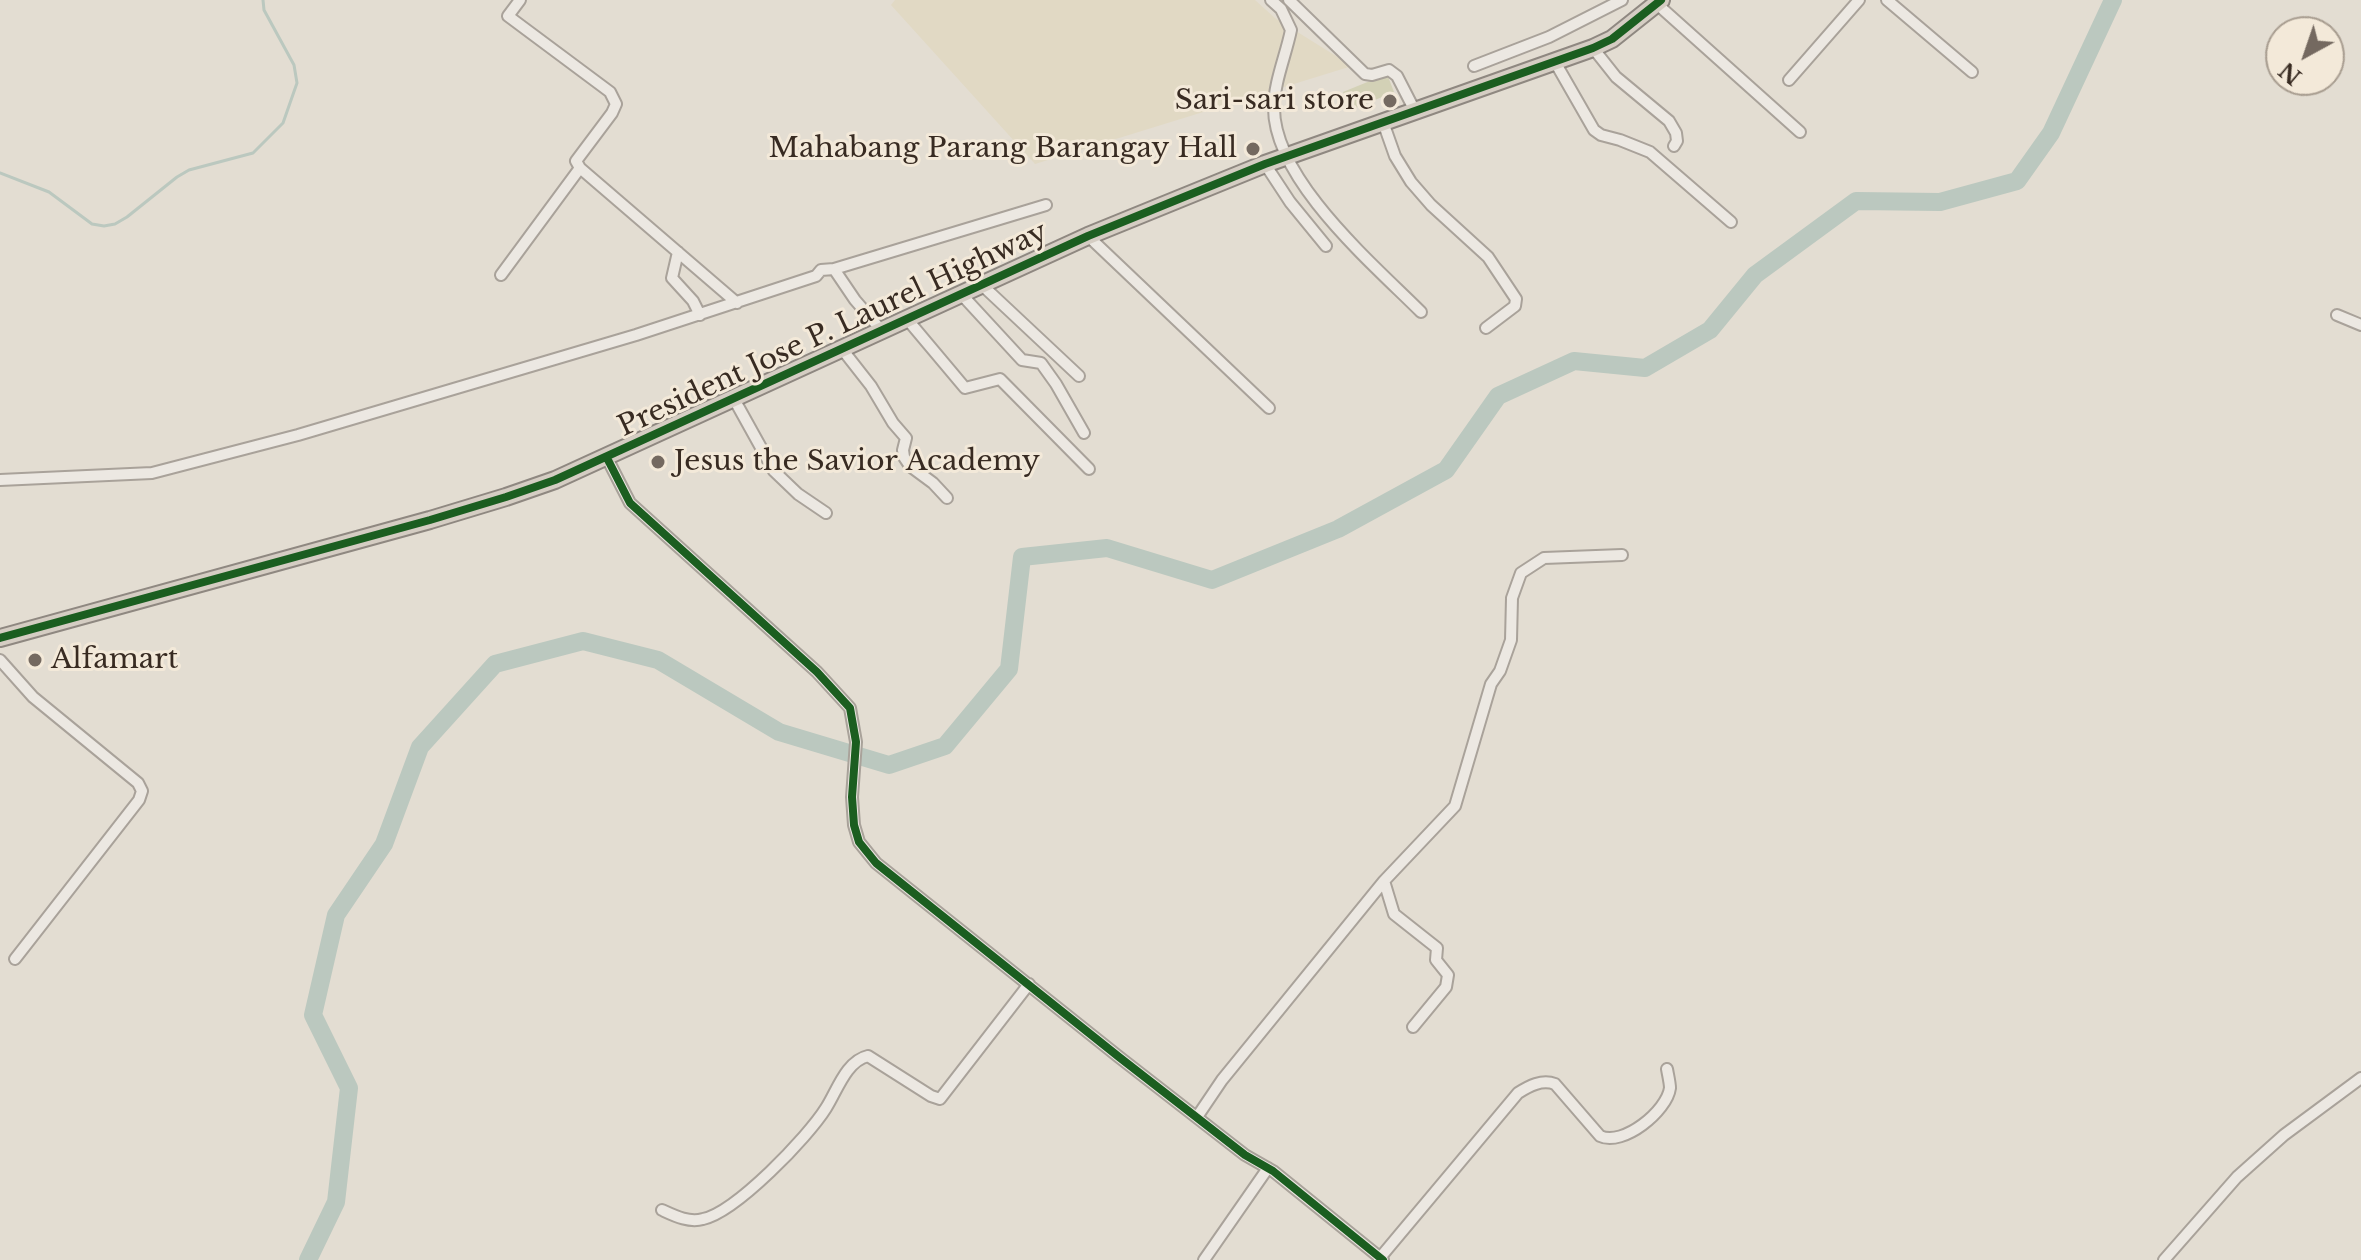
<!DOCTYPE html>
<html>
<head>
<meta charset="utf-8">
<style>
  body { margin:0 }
  #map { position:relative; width:2361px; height:1260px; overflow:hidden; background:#e3ddd2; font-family:"Libre Baskerville",serif }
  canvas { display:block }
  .north { position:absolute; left:2265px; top:16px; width:80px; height:80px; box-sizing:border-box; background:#f3e9d9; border:2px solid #a89d90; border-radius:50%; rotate:220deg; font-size:22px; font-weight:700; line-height:32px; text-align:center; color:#382b22 }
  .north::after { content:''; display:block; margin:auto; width:28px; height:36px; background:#746960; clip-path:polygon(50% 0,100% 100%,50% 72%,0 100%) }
</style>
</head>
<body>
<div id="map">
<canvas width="2361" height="1260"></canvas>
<div class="north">N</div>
</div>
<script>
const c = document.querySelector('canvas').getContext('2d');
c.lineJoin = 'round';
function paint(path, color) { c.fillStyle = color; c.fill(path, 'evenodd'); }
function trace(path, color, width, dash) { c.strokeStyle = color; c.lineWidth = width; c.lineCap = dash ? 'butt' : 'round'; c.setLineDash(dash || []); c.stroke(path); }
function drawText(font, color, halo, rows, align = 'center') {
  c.font = font + ' "Libre Baskerville",serif'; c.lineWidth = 6; c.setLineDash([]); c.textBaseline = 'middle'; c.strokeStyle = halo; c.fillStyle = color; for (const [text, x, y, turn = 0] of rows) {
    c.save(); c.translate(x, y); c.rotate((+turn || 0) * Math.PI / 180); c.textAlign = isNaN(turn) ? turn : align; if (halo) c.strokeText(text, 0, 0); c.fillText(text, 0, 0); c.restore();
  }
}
const farmland = new Path2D(`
  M 895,0 L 1255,0 L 1275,18 L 1352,66 L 1035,164 L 891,5 Z`);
const green = new Path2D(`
  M 1387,74 L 1394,92 L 1351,110 L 1343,92 Z`);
const stream = new Path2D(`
  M 0,173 L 49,192 L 92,224 L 104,226 L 115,224 L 127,217 L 177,177 L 189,170 L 253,153 L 283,123 L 297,83 L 294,65 L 264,10 L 263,0`);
const river = new Path2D(`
  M 308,1260 L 336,1202 L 349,1088 L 313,1015 L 336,915 L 384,844 L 420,747 L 495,664 L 583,641 L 658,660 L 779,732 L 889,765 L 945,746 L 1009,669 L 1022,557 L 1107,548 L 1212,580 L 1338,529 L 1446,470 L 1498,396 L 1574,361 L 1645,368 L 1710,330 L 1755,275 L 1856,201 L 1940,202 L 2017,181 L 2051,133 L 2113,0`);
const minor = new Path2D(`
  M 520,0 L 508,16 L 610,92 L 616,104 L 612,113 L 576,161 L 580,168 L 737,303
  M 1271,0 L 1281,9 L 1291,30 C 1286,55 1274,82 1274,108 C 1274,180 1373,264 1421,312
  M 1289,0 L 1365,74 L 1372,75 L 1389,70 L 1397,76 L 1415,111
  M 1887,0 L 1972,72
  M 1657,4 L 1800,132
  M 1593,48 L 1616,77 L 1669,121 L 1676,133 L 1677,141 L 1674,146
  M 1555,62 L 1594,130 L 1601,135 L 1620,140 L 1650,152 L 1731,222
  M 1474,66 L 1549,37 L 1622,0
  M 1789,80 L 1859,0
  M 1383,122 L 1395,156 L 1411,182 L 1431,205 L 1488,257 L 1516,299 L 1515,306 L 1486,328
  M 1265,164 L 1290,202 L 1326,246
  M 1088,236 L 1269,408
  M 678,252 L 672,278 L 693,301 L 700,315
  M 834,269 L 1046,205
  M 501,275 L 580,168
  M 983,286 L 1079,376
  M 962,295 L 1022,360 L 1041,363 L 1056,384 L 1084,433
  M 2337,315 L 2361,325
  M 907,319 L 965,388 L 1000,379 L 1089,469
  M 842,349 L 871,386 L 893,423 L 906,438 L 903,450 L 904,457 L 910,466 L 933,483 L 947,498
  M 734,399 L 774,471 L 798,494 L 826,513
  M 607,458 L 630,503 L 817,672 L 850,708 L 856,742 L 852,797 L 854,825 L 859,842 L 876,863 L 1119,1057 L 1245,1155 L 1273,1171 L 1383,1260
  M 0,480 L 152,473 L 298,435 L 636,335 L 816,276 L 821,270 L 834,269 L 855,300 L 882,331
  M 0,660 L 33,697 L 138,783 L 142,791 L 139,800 L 15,959
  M 1384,881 L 1394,914 L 1437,948 L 1436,960 L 1448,975 L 1446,987 L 1413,1027
  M 1197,1117 L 1222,1080 L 1384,881 L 1455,806 L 1491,684 L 1500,671 L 1511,640 L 1512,598 L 1521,573 L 1544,558 L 1622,555
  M 662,1210 C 675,1216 689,1223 703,1219 C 736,1212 808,1137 826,1108 C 837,1091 846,1061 868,1056 L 931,1096 L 940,1099 L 1029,984
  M 1379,1259 L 1518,1093 C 1529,1086 1542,1079 1555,1084 L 1600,1136 C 1623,1147 1667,1111 1670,1088 C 1670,1083 1668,1075 1667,1069
  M 1204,1260 L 1268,1168
  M 2164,1260 L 2237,1177 L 2284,1135 L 2361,1078`);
const highway = new Path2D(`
  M 0,638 L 430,520 L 506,497 L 555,480 L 1088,236 L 1265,164 L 1593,48 L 1612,39 L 1661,0`);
const cycleway = new Path2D(`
  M 607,458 L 630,503 L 817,672 L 850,708 L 856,742 L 852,797 L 854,825 L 859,842 L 876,863 L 1119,1057 L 1245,1155 L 1273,1171 L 1383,1260
  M 0,638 L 430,520 L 506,497 L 555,480 L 1088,236 L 1265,164 L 1593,48 L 1612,39 L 1661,0`);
const markers = [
  [1390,101,8,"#746960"],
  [1253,149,8,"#746960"],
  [658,462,8,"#746960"],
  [35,660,8,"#746960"]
];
const poiNames = [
  ["Sari-sari store",1374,101],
  ["Mahabang Parang Barangay Hall",1237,149],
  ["Jesus the Savior Academy",674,462,"left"],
  ["Alfamart",51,660,"left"]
];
const streetNames = [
  ["President Jose P. Laurel Highway",833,330,-25]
];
paint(farmland, '#e1d9c4');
paint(green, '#d3d1b6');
trace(stream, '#bbc8bf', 3);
trace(river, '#bbc8bf', 18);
trace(minor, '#a9a29a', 14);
trace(highway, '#8f8881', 20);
trace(minor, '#ece8e2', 10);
trace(highway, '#d5cdc3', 16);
trace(cycleway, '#1b5e20', 8);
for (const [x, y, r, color] of markers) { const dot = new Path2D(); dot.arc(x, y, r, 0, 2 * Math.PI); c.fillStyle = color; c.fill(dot); trace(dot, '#f3e9d9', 3); }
drawText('28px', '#382b22', '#f3e9d9', poiNames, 'right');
drawText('28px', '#382b22', '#f3e9d9', streetNames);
</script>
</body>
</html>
